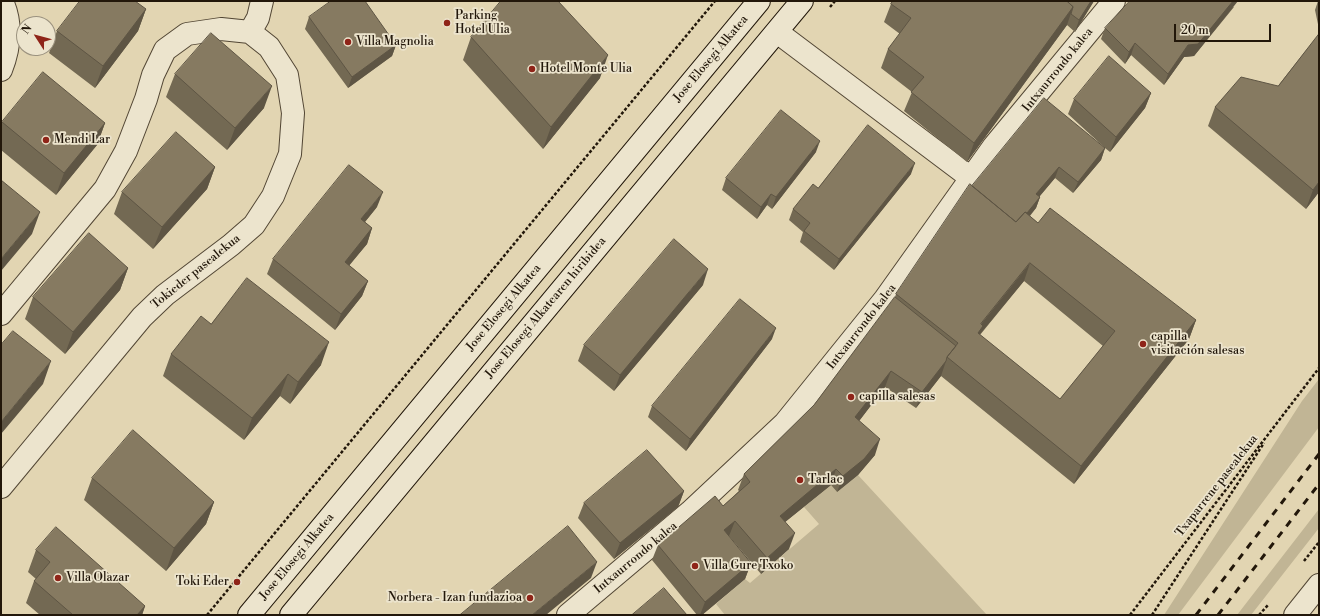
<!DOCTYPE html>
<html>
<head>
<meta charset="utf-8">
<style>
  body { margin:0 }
  #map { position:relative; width:1320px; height:616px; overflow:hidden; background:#e2d5b2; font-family:"Libre Bodoni",serif }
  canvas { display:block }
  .frame { position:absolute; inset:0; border:2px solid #22170a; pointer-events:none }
  .north { position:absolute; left:16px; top:16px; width:40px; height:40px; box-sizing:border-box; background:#ece4cd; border:1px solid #9b927f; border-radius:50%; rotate:306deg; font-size:11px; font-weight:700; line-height:16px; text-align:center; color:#22170a }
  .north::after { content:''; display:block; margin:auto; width:14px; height:18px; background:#8f2418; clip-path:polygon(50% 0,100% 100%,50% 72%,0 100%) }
  .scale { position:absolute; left:1174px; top:24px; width:97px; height:18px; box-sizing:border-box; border:2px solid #22170a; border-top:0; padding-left:5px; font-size:12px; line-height:14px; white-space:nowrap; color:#22170a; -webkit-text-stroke:3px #ece4cd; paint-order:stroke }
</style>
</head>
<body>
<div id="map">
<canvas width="1320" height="616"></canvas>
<div class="frame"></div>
<div class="north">N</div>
<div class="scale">20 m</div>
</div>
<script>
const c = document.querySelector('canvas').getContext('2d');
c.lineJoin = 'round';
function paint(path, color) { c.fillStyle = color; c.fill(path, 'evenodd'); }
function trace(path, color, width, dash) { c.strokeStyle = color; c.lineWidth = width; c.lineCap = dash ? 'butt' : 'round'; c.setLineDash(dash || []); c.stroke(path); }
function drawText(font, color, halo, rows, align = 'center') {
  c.font = font + ' "Libre Bodoni",serif'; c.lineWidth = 3.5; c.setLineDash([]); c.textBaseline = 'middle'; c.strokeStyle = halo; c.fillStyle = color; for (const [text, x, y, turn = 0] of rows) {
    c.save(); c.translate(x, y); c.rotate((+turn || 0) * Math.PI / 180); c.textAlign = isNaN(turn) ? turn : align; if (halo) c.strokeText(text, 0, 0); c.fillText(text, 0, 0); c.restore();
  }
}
const green = new Path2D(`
  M 1319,379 L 1319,427 L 1178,615 L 1164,615 L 1302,401 Z
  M 858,475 L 987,615 L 725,615 L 716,604 L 745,579 L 750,583 L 819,524 L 804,507 L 831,485 L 837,492 Z
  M 1319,509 L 1319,528 L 1251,615 L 1237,615 Z`);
const path = new Path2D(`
  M 830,7 L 835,1
  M 1304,561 L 1319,542
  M 207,615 L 715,1
  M 1130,615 L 1319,368
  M 1152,615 L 1264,443
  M 1259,615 L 1268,605`);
const street = new Path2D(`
  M 250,32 L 258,18 L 262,1
  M 777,32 L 971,178
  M 1,70 C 10,47 12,23 2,1
  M 1,314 L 105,189 L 126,151 L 146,99 L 153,75 L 165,50 L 187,34 L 221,29 L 250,32 L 269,47 L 287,75 L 293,113 L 290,154 L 273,196 L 254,225 L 231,245 L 165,295 L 142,317 L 1,487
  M 568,615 L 690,512 L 785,423 L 885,299 L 994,146 L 1114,1
  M 1295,615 L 1319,585`);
const secondary = new Path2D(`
  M 249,615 L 759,1
  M 291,615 L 802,1`);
const rail = new Path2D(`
  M 1196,615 L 1319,454
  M 1218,615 L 1319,484`);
const wall = new Path2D(`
  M 893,1 L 1094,1 L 1075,32 L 1067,25 L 967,162 L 904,111 L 912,92 L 881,68 L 888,49 L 900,34 L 884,22 L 891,4 Z
  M 1318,1 L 1319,1 L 1319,29 L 1315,10 Z
  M 1234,7 L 1194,56 L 1184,57 L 1164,85 L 1131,55 L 1125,64 L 1101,39 L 1105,28 Z
  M 146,9 L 138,31 L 95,88 L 49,53 L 57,31 Z
  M 309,17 L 396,45 L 392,56 L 348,88 L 305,29 Z
  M 1319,34 L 1319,192 L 1306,209 L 1208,126 L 1215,107 L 1278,86 Z
  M 471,37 L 600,78 L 543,149 L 463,60 Z
  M 175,74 L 264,108 L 227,150 L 166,97 Z
  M 1151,93 L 1145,108 L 1110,152 L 1105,148 L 1101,160 L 1073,193 L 1055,178 L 1040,196 L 1040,197 L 1036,208 L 1030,216 L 1038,223 L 1196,320 L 1189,339 L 1074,484 L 941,376 L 916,408 L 885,387 L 859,421 L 875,455 L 858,475 L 837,492 L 831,485 L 785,522 L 789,549 L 761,574 L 729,536 L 729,537 L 751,563 L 745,579 L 702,615 L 697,615 L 652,560 L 658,545 L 723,506 L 739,491 L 738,490 L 744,474 L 814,405 L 895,297 L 896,294 L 972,186 L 1105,148 L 1068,114 L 1074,99 ZM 1024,281 L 1103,346 L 1060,399 L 980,335 Z
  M 2,122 L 105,123 L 97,145 L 56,195 L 1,150 L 1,125 Z
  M 816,152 L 772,209 L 767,205 L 757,219 L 722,190 L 726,178 Z
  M 215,167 L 207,189 L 153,249 L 114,214 L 122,192 Z
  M 911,174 L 834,270 L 800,242 L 803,232 L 789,220 L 793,209 L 818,188 Z
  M 377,207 L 365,222 L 372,228 L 367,244 L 349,265 L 368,281 L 362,296 L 335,330 L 267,274 L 273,259 Z
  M 128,268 L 120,290 L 65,354 L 25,319 L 33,297 Z
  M 703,285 L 614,391 L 578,361 L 584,345 Z
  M 211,324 L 321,365 L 290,404 L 280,396 L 244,440 L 163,376 L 171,354 Z
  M 772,339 L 686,451 L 648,417 L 652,406 Z
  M 92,478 L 214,502 L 206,524 L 166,571 L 84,500 Z
  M 684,491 L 678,507 L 614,559 L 578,518 L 584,503 Z
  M 36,550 L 145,606 L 142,615 L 40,615 L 26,603 L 34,581 L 36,579 L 28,572 Z`);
const shadedWall = new Path2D(`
  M 1091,1 L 1094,1 L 1075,32 L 1079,20 Z
  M 1233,1 L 1238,1 L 1194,56 L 1184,57 L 1164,85 L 1168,74 L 1188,45 Z
  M 1073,7 L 1067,25 L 967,162 L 974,143 Z
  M 146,9 L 138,31 L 95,88 L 103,66 Z
  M 1135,43 L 1131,55 L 1125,64 L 1129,52 Z
  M 396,45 L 392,56 L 348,88 L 352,77 Z
  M 608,55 L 600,78 L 543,149 L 551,127 Z
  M 272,86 L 264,108 L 227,150 L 235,128 Z
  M 1151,93 L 1145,108 L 1110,152 L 1116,137 Z
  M 105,123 L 97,145 L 56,195 L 64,173 Z
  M 820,141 L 816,152 L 772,209 L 776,197 Z
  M 1105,148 L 1101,160 L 1073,193 L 1078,182 Z
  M 915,163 L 911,174 L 834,270 L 839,259 Z
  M 215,167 L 207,189 L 153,249 L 162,227 Z
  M 1059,167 L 1055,178 L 1032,205 L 1036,194 Z
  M 1319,182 L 1319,192 L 1306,209 L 1313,190 Z
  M 383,192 L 377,207 L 355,234 L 361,219 Z
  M 771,194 L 767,205 L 757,219 L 761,207 Z
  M 1040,197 L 1036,208 L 1009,240 L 1014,229 Z
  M 40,212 L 32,234 L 1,271 L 1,259 Z
  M 372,228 L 367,244 L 339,278 L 345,262 Z
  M 1030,263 L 1024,281 L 980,334 L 971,352 L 981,324 Z
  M 128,268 L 120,290 L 65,354 L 73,332 Z
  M 708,269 L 703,285 L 614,391 L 620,375 Z
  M 368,281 L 362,296 L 335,330 L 341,314 Z
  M 1196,320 L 1189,339 L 1074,484 L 1081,466 Z
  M 776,328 L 772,339 L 686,451 L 690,439 Z
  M 329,342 L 321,365 L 290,404 L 298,382 Z
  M 51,361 L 43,384 L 1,434 L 1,422 Z
  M 946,361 L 941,376 L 916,408 L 922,392 Z
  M 891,371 L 885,387 L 850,433 L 855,417 Z
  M 288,374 L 280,396 L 244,440 L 252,418 Z
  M 880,439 L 875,455 L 858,475 L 837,492 L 843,476 Z
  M 836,469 L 831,485 L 774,531 L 780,516 Z
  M 684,491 L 678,507 L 614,559 L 620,543 Z
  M 214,502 L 206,524 L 166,571 L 174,548 Z
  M 735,521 L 729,536 L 718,546 L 724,530 Z
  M 795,533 L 789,549 L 761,574 L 767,558 Z
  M 597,562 L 591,578 L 546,615 L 532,615 Z
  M 751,563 L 745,579 L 702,615 L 700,615 L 705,602 Z
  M 145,606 L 142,615 L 137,615 Z`);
const building = new Path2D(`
  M 80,1 L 135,1 L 146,9 L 103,66 L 57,31 Z
  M 331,1 L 365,1 L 396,45 L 352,77 L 309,17 Z
  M 501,1 L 558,1 L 608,55 L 551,127 L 471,37 Z
  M 893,1 L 1067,1 L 1073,7 L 974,143 L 911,92 L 924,77 L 888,49 L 911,18 L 891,4 Z
  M 1067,1 L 1091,1 L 1079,20 L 1071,14 L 1073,7 Z
  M 1130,1 L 1233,1 L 1198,44 L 1188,45 L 1168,74 L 1135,43 L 1129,52 L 1105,28 Z
  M 211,33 L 272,86 L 235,128 L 175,74 Z
  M 1319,34 L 1319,182 L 1313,190 L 1215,107 L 1241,77 L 1278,86 Z
  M 1109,56 L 1151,93 L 1116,137 L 1074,99 Z
  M 43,72 L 105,123 L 64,173 L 2,122 Z
  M 1044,98 L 1105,148 L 1078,182 L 1059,167 L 1036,194 L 1040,197 L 1027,213 L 1025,212 L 1016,222 L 972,186 Z
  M 781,110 L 820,141 L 776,197 L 771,194 L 761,207 L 726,178 Z
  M 868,125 L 915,163 L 839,259 L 804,231 L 810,223 L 793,209 L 813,184 L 818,188 Z
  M 176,132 L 215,167 L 162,227 L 122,192 Z
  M 349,165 L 383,192 L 361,219 L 372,228 L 345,262 L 368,281 L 341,314 L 273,259 Z
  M 1,180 L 40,212 L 1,259 Z
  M 970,184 L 1016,222 L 1025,212 L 1038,223 L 1050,208 L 1196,320 L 1081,466 L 947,357 L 958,343 L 896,294 ZM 1030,263 L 1115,331 L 1060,399 L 978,333 L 983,326 L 981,324 Z
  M 89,233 L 128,268 L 73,332 L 33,297 Z
  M 674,239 L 708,269 L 620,375 L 584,345 Z
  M 247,278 L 329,342 L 298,382 L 288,374 L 252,418 L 171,354 L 201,316 L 211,324 Z
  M 895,297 L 956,346 L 947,357 L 946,361 L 922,392 L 891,371 L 855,417 L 880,439 L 864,459 L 843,476 L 836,469 L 780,516 L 795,533 L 767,558 L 735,521 L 724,530 L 751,563 L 705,602 L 658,545 L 715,496 L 723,506 L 750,482 L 744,474 L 814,405 Z
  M 740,299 L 776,328 L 690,439 L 652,406 Z
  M 13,331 L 51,361 L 1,422 L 1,345 Z
  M 133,430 L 214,502 L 174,548 L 92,478 Z
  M 647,450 L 684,491 L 620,543 L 584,503 Z
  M 568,526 L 597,562 L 532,615 L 460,615 Z
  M 56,527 L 145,606 L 137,615 L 73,615 L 34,581 L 50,562 L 36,550 Z
  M 664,588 L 687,615 L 632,615 Z`);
const markers = [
  [447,23,4,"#8f2418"],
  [348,42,4,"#8f2418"],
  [532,69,4,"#8f2418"],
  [46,140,4,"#8f2418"],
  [1143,344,4,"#8f2418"],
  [851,397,4,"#8f2418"],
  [800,480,4,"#8f2418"],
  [695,566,4,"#8f2418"],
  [58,578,4,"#8f2418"],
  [237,582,4,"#8f2418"],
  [530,598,4,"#8f2418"]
];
const poiNames = [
  ["Parking",455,16],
  ["Hotel Ulia",455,30],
  ["Villa Magnolia",356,42],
  ["Hotel Monte Ulia",540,69],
  ["Mendi Lar",54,140],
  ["capilla",1151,337],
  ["visitación salesas",1151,351],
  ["capilla salesas",859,397],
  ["Tarlac",808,480],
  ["Villa Gure Txoko",703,566],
  ["Villa Olazar",66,578],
  ["Toki Eder",229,582,"right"],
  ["Norbera - Izan fundazioa",522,598,"right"]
];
const streetNames = [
  ["Jose Elosegi Alkatea",711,59,-50],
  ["Intxaurrondo kalea",1058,70,-51],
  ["Tokieder pasealekua",196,272,-39],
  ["Jose Elosegi Alkatea",504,308,-50],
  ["Jose Elosegi Alkatearen hiribidea",546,308,-50],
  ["Intxaurrondo kalea",862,327,-52],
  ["Txaparrene pasealekua",1217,486,-52],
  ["Jose Elosegi Alkatea",297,557,-50],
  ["Intxaurrondo kalea",636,558,-40]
];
paint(green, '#c1b595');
trace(street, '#524634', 24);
trace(secondary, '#22170a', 24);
trace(path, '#22170a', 2.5, [3, 2]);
trace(street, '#ece4cd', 22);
trace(secondary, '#ece4cd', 22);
trace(rail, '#22170a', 3, [7, 7]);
paint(wall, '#736953');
paint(shadedWall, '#5e5544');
paint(building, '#867a61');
trace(building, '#5e5544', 1);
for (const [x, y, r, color] of markers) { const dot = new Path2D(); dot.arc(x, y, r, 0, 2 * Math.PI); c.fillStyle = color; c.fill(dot); trace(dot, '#ece4cd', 1.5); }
drawText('12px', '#22170a', '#ece4cd', poiNames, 'left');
drawText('12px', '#22170a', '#ece4cd', streetNames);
</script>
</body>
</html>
